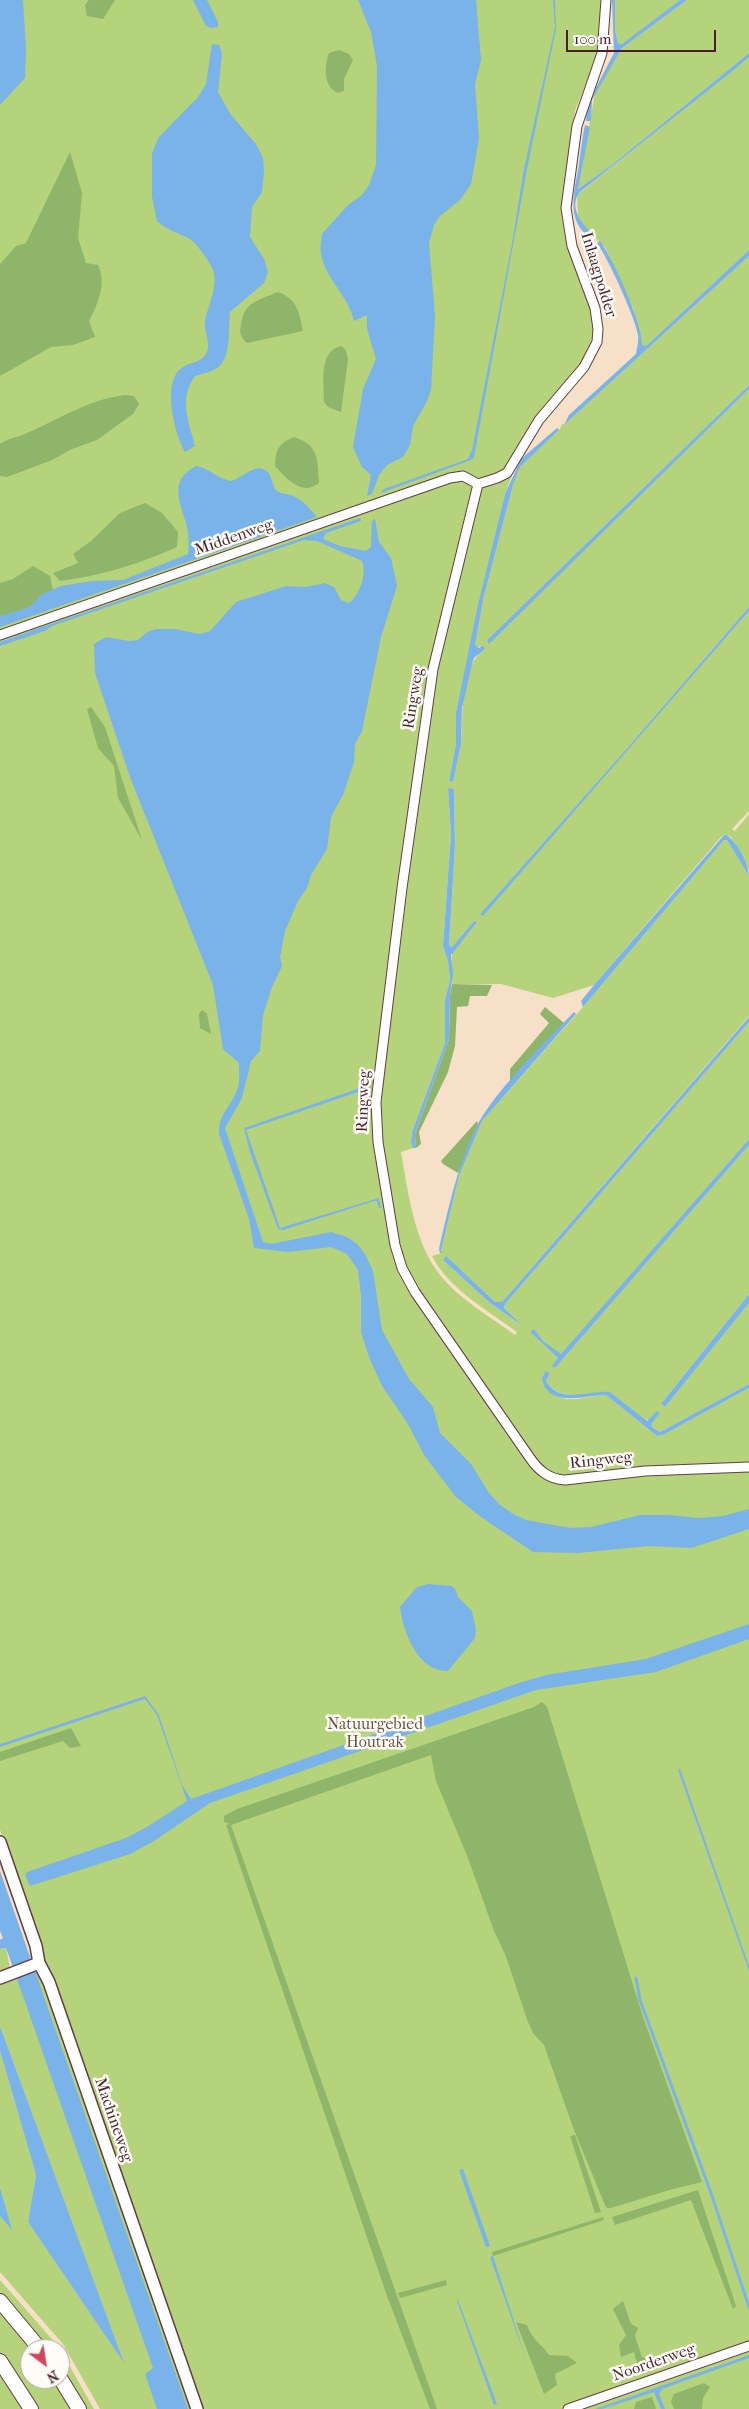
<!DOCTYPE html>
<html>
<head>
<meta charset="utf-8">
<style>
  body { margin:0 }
  #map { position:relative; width:749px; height:2409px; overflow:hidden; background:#f6e0c7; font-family:"IM FELL French Canon",serif }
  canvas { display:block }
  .north { position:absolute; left:20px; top:2339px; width:50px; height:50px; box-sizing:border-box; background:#fdfcf7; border:1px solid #b5a4a5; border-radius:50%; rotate:149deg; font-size:14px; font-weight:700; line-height:20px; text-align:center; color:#4a1f2b }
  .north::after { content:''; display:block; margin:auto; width:18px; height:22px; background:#d1495b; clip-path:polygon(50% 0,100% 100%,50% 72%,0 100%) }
  .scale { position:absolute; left:566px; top:30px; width:150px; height:22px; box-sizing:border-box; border:2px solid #4a1f2b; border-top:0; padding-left:6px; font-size:15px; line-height:18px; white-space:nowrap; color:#4a1f2b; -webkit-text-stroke:4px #fdfcf7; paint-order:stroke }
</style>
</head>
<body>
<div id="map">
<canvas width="749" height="2409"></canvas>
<div class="north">N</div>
<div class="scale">100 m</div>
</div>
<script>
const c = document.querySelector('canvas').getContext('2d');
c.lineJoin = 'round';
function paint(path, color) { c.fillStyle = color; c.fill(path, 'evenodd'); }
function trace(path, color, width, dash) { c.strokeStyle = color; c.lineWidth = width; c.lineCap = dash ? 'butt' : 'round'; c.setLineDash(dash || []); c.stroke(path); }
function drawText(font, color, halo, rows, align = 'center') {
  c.font = font + ' "IM FELL French Canon",serif'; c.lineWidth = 5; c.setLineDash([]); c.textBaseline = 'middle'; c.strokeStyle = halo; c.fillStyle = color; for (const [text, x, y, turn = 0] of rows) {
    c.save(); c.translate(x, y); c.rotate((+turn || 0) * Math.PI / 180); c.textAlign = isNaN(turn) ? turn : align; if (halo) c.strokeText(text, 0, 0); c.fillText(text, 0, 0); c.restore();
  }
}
const green = new Path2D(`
  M 0,0 L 602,0 L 595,60 L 575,111 L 563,198 L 592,308 L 594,338 L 589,354 L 545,406 L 513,458 L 502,472 L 481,479 L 466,473 L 0,632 Z
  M 615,0 L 680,0 L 623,44 L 618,44 L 615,30 Z
  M 687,0 L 749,0 L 749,53 L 613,164 L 578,189 L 595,93 L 622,48 Z
  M 749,57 L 749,250 L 646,346 L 642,346 L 633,308 L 605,247 L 583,227 L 578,217 L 577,195 Z
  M 749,256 L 749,385 L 487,640 L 489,643 L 749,389 L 749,607 L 629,746 L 480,914 L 483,915 L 749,611 L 749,811 L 732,829 L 735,831 L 749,814 L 749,870 L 731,837 L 725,834 L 721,837 L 594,985 L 553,998 L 501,984 L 452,984 L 452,951 L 477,922 L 474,921 L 452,947 L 449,945 L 455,845 L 454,790 L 448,788 L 451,835 L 443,946 L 448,961 L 450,980 L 445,1000 L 445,1043 L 412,1132 L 411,1142 L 413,1148 L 401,1152 C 408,1192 414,1242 440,1275 C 460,1300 491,1317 515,1335 L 517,1332 C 487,1310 449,1289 432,1256 L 442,1253 L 441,1250 L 459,1176 L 482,1121 L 583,1007 L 724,840 L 727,840 L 749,876 L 749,1016 L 502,1302 L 495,1302 L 446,1257 L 443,1260 L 490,1303 L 523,1326 L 504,1308 L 505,1304 L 749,1022 L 749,1139 L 561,1355 L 543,1341 L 534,1330 L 530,1332 L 558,1358 L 553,1366 L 555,1368 L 749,1145 L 749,1294 L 661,1404 L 665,1407 L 749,1303 L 749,1384 L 660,1432 L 653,1428 L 651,1424 L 659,1413 L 657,1411 L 650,1419 L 645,1420 L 610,1392 C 589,1391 560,1404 546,1381 L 550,1373 L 547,1371 L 542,1378 C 545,1383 550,1390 554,1394 C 569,1405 590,1395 606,1395 L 657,1436 L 663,1435 L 749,1388 L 749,2409 L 202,2409 L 0,1830 L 0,638 L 452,480 L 464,480 L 472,487 L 484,487 L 512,475 L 505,494 L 464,674 L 456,711 L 456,744 L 449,781 L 453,782 C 455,769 459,756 461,744 C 464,714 458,668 485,649 L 483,645 L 476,648 L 475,645 L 484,596 L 513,485 L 520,467 L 559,430 L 563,423 L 564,425 Z
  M 6,1948 L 10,1968 L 0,1972 L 0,1949 Z
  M 39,1972 L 40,1973 L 194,2409 L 100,2409 L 63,2344 L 0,2272 L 0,2216 L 11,2228 L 0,2187 L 0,2051 L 36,2175 L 28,2222 L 123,2361 L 0,2026 L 0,1985 Z
  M 0,2280 L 58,2346 L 60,2349 L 49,2349 L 0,2292 Z
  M 0,2308 L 35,2349 L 30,2349 L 30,2379 L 56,2379 L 74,2409 L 38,2409 L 0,2355 Z
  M 60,2349 L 94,2409 L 85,2409 L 60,2366 Z
  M 0,2372 L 28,2409 L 0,2409 Z`);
const forest = new Path2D(`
  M 89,0 L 115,0 L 103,19 L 87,16 L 85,5 Z
  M 339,50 L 349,54 L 353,60 L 344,79 L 344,91 L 338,93 C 323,86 324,67 329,53 Z
  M 70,152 L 82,193 L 78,238 L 86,263 L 98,265 C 107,283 98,304 89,321 L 95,337 L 73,345 L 51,347 L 0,376 L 0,264 L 16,246 L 26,243 Z
  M 278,292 C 298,300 299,312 303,331 L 247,343 C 241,338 239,333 241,325 C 244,301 258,301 278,292 Z
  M 342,346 L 346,351 L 348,359 L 341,412 L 328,407 L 324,402 C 324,383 318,350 342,346 Z
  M 125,395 L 134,396 L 139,404 L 133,414 L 97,440 L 72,449 L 52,460 L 7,477 L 0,476 L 0,444 C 8,438 16,438 25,434 C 58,420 89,399 125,395 Z
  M 294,437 C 320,446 317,459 319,483 C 302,497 286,478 275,466 C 276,449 278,444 294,437 Z
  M 145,503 L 162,513 L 178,532 L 177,547 C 136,565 104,575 60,581 L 53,573 L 78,563 L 73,554 L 91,541 L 120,513 Z
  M 33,566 L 50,576 L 53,590 C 40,595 41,599 31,606 C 22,611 10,613 0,616 L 0,583 L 13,579 Z
  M 91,707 L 105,727 L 142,840 L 118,798 L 114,766 L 98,748 L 87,709 Z
  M 452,984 L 492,985 L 487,996 L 470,996 L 468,1006 L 457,1007 L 455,1046 L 448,1072 L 419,1132 L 421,1144 L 416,1148 L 415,1134 L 449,1039 L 450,995 Z
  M 545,1007 L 564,1023 L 510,1082 L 510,1069 L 549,1023 L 540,1014 Z
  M 202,1010 L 207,1014 L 211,1034 L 200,1028 L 199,1014 Z
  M 477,1121 L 478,1124 L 458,1173 L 443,1164 L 441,1161 Z
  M 542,1702 L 547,1707 L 643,2017 L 702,2182 L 673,2189 L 611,2208 L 607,2208 L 605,2205 L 574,2130 L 544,2045 L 533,2033 L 528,2022 L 505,1954 L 494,1931 L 468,1858 L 436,1781 L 431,1755 L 231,1825 L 437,2409 L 430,2409 L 386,2293 L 226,1825 L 230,1824 L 224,1822 L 224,1816 L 237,1809 L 534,1707 Z
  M 71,1728 L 81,1746 L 70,1748 L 63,1741 L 0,1761 L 0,1752 Z
  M 575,2135 L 601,2212 L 595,2213 L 570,2136 Z
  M 698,2190 L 736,2306 L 733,2309 L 691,2200 L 615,2225 L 612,2217 Z
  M 603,2217 L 604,2220 L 493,2256 L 492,2252 Z
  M 446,2280 L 447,2285 L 400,2298 L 398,2293 Z
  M 623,2301 L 631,2324 L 638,2328 L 635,2336 L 642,2357 L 650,2359 L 653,2369 L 640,2374 L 634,2352 L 621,2357 L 619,2345 L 626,2335 L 613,2309 Z
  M 516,2322 L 527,2325 C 532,2340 541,2343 549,2355 L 568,2356 L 577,2363 L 555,2374 L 557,2385 L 544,2394 Z
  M 704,2383 L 710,2387 L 703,2398 L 702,2409 L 674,2409 L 671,2402 L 674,2394 Z
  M 652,2397 L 656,2409 L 634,2409 L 636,2402 Z`);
const water = new Path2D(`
  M 0,0 L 23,0 L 26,50 L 25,78 L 0,105 Z
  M 193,0 L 207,0 L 218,22 L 218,27 L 211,28 L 206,26 Z
  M 358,0 L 476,0 L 481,60 L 475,84 L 479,139 L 471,184 L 460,200 L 440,216 L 434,225 L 429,243 L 435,317 L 431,390 L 427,401 L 413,426 L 410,445 L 403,457 L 387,465 L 379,475 L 372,494 L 367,496 L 371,475 L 362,467 L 353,447 L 363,389 L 376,359 L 367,329 L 367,315 L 354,321 C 349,296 325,279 321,254 C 320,248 321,240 322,234 L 348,205 L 362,195 L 369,185 L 376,165 L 377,66 L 371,32 Z
  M 553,0 L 555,0 L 556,29 L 528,164 L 474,457 L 471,460 L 381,493 L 384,489 L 468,459 L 472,450 L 512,244 L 524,169 L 555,27 Z
  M 612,0 L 615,0 L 615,30 L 618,44 L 622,44 L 680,0 L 687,0 L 622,48 L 592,100 L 591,121 L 586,121 L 587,105 L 614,53 Z
  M 212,44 L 219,45 L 222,53 L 218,92 L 231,115 L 256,144 L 263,158 L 264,172 L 262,192 L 252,207 L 250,237 L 264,259 L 268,272 L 264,283 L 230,312 C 228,328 232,358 217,368 C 211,372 201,374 195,376 C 178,399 189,422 195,446 L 185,452 C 174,433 161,380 183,367 C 191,362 202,362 206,354 C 212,344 204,332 205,321 C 208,305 221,281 211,266 C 207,258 197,244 190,239 C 179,233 166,230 157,221 L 152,197 L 152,153 L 159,137 L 198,97 L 206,84 Z
  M 749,53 L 749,57 L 735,69 L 580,192 C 567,207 584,228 596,236 L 592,239 C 564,221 575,191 579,164 C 581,151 582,138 585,125 L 590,127 L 578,189 L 613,164 Z
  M 600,241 C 612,256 644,327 642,345 L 646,346 L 749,250 L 749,256 L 564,425 L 569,415 L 636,354 C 637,348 639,341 638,335 C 635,317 608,258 597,243 Z
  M 749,385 L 749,389 L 489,644 L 487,640 Z
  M 557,428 L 559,430 L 520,467 L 513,485 L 484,596 L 475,645 L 479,648 L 483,645 L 485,649 L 474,658 L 472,664 L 462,708 L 461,744 L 453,782 L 449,781 L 456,744 L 456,712 L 478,605 L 505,494 L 521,459 Z
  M 196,466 C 209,468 217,478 230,481 C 241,480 252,465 263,469 C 272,472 271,482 275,489 C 280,495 287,493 293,496 C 303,500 310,509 317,517 L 0,627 L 0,616 L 24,609 L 32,605 L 42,594 L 61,586 L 92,581 L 123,580 L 188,554 C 189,545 189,536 187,527 C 181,503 167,481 196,466 Z
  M 360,518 L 361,521 L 326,533 L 323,539 L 340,546 L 366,551 L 371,547 L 372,521 L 375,519 L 379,542 L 391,558 L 397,586 L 381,637 L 362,731 L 355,744 L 354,762 L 343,795 L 331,817 L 327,849 L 311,875 L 307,888 L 298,901 L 285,931 L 280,957 L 282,966 L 272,987 L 263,1015 L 260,1051 L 251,1061 L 242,1098 L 225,1128 L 263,1242 L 271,1244 L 331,1232 L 347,1237 L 358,1245 L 365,1254 L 373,1271 L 382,1330 L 409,1379 L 433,1407 L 440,1433 L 471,1464 L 489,1493 L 500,1505 L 513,1514 L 526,1520 L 570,1528 L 591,1527 L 640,1515 L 668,1515 L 699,1518 L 723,1516 L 749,1509 L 749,1529 L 691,1548 L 649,1546 L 578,1553 L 533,1552 L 481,1517 L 456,1497 L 424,1455 L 408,1424 L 382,1386 L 369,1357 L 361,1332 L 361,1296 L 358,1270 L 347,1254 L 331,1247 L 288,1252 L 254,1248 L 249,1219 L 219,1134 C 218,1112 233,1106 238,1087 C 240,1080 239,1071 239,1063 L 223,1049 L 213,985 L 130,777 L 95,673 L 94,644 L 106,637 L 129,641 L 138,640 L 147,632 L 156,629 L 175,629 L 200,634 L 210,631 L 236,602 L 286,586 L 306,587 L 325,583 L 334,587 L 341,600 L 349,603 C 360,595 367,574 362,561 L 317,541 L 304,540 L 52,626 L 45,631 L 0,646 L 0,642 L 45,626 Z
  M 749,607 L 749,611 L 483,916 L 480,914 L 629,746 Z
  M 448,788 L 454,789 L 455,845 L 449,945 L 452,947 L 474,921 L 477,922 L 451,955 L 453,973 L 450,995 L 449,1039 L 415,1134 L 416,1148 L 413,1148 L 411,1142 L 412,1132 L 445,1043 L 445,1000 L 450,980 L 448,961 L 443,946 L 451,835 Z
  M 725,834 C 736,840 749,864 749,876 L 727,840 L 724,840 L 583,1007 L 581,1001 L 594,985 Z
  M 574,1012 L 576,1014 L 482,1121 L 459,1176 L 441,1250 L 442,1253 L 440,1253 L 439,1249 C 449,1206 458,1162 479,1122 C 499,1087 545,1042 574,1012 Z
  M 749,1017 L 749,1022 L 505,1304 L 504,1308 L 523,1326 L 490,1303 L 443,1260 L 446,1256 L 495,1302 L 502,1302 Z
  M 369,1078 L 371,1079 L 366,1135 L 365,1121 L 368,1092 L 364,1090 L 246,1130 L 280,1228 L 379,1198 L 381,1208 L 379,1208 L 377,1201 L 374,1201 L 283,1230 L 278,1229 L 250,1152 L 244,1128 L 366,1086 Z
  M 749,1139 L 749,1145 L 555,1368 L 552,1366 L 558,1358 L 530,1332 L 534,1329 L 543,1341 L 561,1354 Z
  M 749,1294 L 749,1303 L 665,1407 L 661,1404 Z
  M 546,1371 L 550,1373 L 546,1381 C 560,1405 589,1390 610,1392 L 647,1421 L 657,1411 L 660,1413 L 651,1424 L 653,1428 L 660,1432 L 749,1384 L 749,1388 L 663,1435 L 657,1436 L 606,1395 C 586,1395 547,1409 542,1378 Z
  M 428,1584 L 451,1586 L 455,1589 L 458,1597 L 472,1611 L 476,1630 L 475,1638 L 448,1671 C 418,1672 403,1632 400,1607 L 417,1587 Z
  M 749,1624 L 749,1639 L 656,1672 L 536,1690 L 210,1803 L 154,1841 L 130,1854 L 30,1886 L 25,1875 L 27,1872 L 126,1838 L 147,1827 L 187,1801 L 157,1715 L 145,1699 L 0,1747 L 0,1744 L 145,1696 L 159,1715 L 182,1785 L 191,1799 L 516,1684 L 546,1675 L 646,1659 Z
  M 680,1769 L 749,1966 L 749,1971 L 678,1770 Z
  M 0,1871 L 188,2409 L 157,2409 L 145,2374 L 153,2368 L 10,1959 L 6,1948 L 0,1949 L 0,1940 L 3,1938 L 0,1931 Z
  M 0,2026 L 124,2363 L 28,2222 L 36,2175 L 0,2051 Z
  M 463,2169 L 490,2246 L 486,2247 L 459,2170 Z
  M 0,2187 L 12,2230 L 0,2216 Z
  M 493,2256 L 527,2362 L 490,2257 Z
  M 458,2300 L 497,2404 L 494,2405 L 457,2301 Z
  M 749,2355 L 749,2358 L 662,2389 L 659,2394 L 665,2409 L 661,2409 L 654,2392 L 602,2409 L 595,2409 Z`);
const stream = new Path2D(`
  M 636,1978 L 640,2000 L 711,2193 L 749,2307`);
const minor = new Path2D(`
  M 478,484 L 433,669 L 402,888 L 376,1102 L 378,1142 L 395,1245 L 402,1268 L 415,1292 L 530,1458 C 539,1471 549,1479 565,1480 L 645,1471 L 749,1467
  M 478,484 L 497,478 L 507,473 L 539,420 L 584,367 L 597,342 L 598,329 L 595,308 L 572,246 L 566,208 L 577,126 L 602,53 L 606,0
  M 0,635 L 450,478 L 463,476 L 478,484
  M 568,2409 L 749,2346`);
const tertiary = new Path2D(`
  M 0,1842 L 36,1946 L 39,1963 L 49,1982 L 197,2409
  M 0,1978 L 39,1963`);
const primary = new Path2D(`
  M 0,2301 L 40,2349
  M 0,2361 L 31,2409
  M 60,2378 L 79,2409`);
const streetNames = [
  ["Inlaagpolder",598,275,73],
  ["Middenweg",234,538,-19],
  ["Ringweg",414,698,-81],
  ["Ringweg",364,1101,-88],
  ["Ringweg",601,1461,-6],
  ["Machineweg",113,2120,71],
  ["Noorderweg",654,2363,-19]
];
const parkNames = [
  ["Natuurgebied",375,1725],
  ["Houtrak",375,1743]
];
paint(green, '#b4d37a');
paint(forest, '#8fb56a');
paint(water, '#7ab2ea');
trace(stream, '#7ab2ea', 3);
trace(minor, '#643c42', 11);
trace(tertiary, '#643c42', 14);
trace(primary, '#643c42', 16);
trace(minor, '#fff', 9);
trace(tertiary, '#fff', 11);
trace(primary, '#fff', 14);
drawText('16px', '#4a1f2b', '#fdfcf7', streetNames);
drawText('16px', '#6a5543', '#fdfcf7', parkNames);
</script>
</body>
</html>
